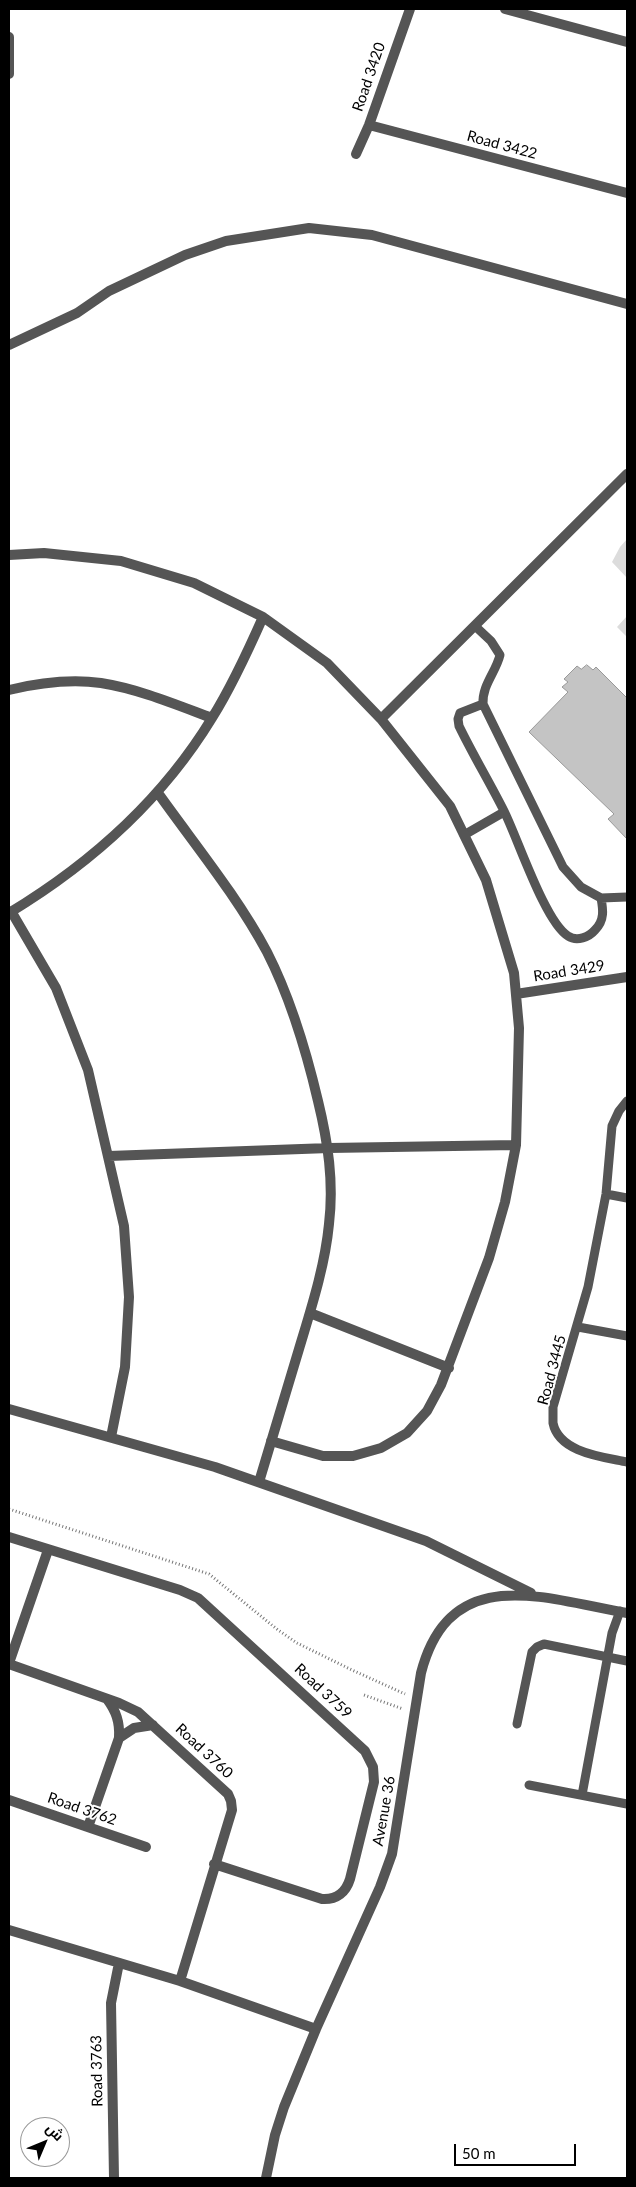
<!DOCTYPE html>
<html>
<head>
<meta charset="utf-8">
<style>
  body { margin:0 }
  #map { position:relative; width:636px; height:2187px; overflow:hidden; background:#fff; font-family:Lato,Cairo,sans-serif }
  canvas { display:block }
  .frame { position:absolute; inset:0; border:10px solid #000; pointer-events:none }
  .north { position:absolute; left:20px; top:2117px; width:50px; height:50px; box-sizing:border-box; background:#fff; border:1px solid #999; border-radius:50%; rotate:45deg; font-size:14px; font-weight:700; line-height:20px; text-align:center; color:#000 }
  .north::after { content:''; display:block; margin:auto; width:18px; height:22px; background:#000; clip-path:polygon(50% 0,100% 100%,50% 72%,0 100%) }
  .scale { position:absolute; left:454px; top:2144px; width:122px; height:22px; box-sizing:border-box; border:2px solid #000; border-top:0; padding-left:6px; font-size:15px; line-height:18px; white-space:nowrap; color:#000; -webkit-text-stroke:4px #fff; paint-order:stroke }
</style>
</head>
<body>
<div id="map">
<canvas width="636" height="2187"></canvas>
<div class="frame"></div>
<div class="north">ش</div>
<div class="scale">50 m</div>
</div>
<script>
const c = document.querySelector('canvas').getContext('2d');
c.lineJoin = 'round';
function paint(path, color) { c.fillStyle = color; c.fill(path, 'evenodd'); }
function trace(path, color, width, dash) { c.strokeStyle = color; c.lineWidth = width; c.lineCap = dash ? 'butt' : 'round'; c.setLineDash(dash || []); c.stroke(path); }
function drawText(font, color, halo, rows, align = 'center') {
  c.font = font + ' Lato,sans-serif'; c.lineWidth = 4; c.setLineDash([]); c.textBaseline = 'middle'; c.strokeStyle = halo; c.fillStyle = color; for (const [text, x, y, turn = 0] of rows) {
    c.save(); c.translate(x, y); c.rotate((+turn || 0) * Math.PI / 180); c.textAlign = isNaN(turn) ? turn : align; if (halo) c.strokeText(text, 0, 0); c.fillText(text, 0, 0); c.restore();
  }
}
const green = new Path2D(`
  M 627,539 L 627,578 L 612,562 L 620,547 Z
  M 627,616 L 627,637 L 617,627 Z`);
const building = new Path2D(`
  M 587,665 L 593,670 L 596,667 L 627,698 L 627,839 L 608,819 L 614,814 L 529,732 L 568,692 L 562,687 L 568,682 L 564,679 L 577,666 L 581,669 Z`);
const path = new Path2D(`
  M 9,1509 L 209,1574 L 278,1630 L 297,1643 L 352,1670 L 405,1694
  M 364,1695 L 403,1709`);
const lane = new Path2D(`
  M 475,626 L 491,641 L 500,655 C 496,672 482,685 483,704 L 563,867 L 581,887 L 601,898 L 627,897
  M 483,704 L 460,713 L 458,719 L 459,726 C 473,755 490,783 504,811 C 518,839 545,922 568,936 C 577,942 589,937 595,930 C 605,920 603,909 601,898
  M 464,835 L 504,812
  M 627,1101 L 619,1111 L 612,1126 L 606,1194 L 588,1287 L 553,1407 C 553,1412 553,1418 553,1423 C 559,1453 604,1457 627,1462
  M 606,1194 L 627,1198
  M 578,1327 L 627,1336
  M 517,1724 L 532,1652 L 537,1647 L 544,1644 L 627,1661
  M 529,1785 L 627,1804
  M 582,1795 L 612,1633 L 620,1611`);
const street = new Path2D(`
  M 505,9 L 627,42
  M 9,37 L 9,74
  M 369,125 L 627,193
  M 356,154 L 369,125 L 410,9
  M 9,345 L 77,313 L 109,291 L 185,255 L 226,241 L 309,228 L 372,235 L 627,304
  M 9,555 L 44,553 L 121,561 L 194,583 L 263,617 L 327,663 L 381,719 L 450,806 L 486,880 L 514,973 L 519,1028 L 516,1145 L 505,1202 L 489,1258 L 441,1385 L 427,1411 L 407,1433 L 381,1448 L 353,1456 L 323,1456 L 271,1441
  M 9,690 C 38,683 71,679 101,683 C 139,689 177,705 212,718
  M 381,719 L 627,474
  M 158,793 C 195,845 237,896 267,952 C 291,999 306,1050 318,1101 C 328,1142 334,1182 329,1224 C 325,1266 311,1309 299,1349 C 286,1393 272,1438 259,1482
  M 11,911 L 56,988 L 88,1070 L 124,1226 L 129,1297 L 125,1367 L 111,1437
  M 9,913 C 90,864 162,800 212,718 C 232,686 248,651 263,617
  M 516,994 L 627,977
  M 109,1156 L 329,1148 L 516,1145
  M 310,1313 L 449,1368
  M 9,1409 L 215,1467 L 426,1541 L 531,1593
  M 9,1537 L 180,1590 L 198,1598 L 365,1751 L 373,1767 L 374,1782 L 350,1879 C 346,1892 337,1900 322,1899 L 214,1864
  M 9,1663 L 48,1550
  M 9,1664 L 119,1703 L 138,1712 L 228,1794 L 231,1801 L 232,1810 L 180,1981
  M 119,1738 L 134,1728 L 153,1725
  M 9,1800 L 146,1847
  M 88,1827 L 119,1738 C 120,1722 116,1711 107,1699
  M 9,1930 L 180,1981 L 316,2029
  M 114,2178 L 111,2003 L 119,1963
  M 266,2178 L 275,2135 L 284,2107 L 316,2029 L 380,1887 L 392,1854 L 421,1673 C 450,1561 545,1599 627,1613`);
const streetNames = [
  ["Road 3420",369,77,-71],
  ["Road 3422",502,145,15],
  ["Road 3429",569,971,-9],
  ["Road 3445",552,1370,-75],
  ["Road 3759",323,1691,43],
  ["Road 3760",204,1751,43],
  ["Road 3762",82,1809,19],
  ["Avenue 36",384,1811,-80],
  ["Road 3763",97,2071,-91]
];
paint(green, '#dcdcdc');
paint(building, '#c4c4c4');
trace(building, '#999', 1);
trace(path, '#777', 3, [1, 2.5]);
trace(lane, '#555', 9);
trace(street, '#555', 10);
drawText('15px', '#000', '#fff', streetNames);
</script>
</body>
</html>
